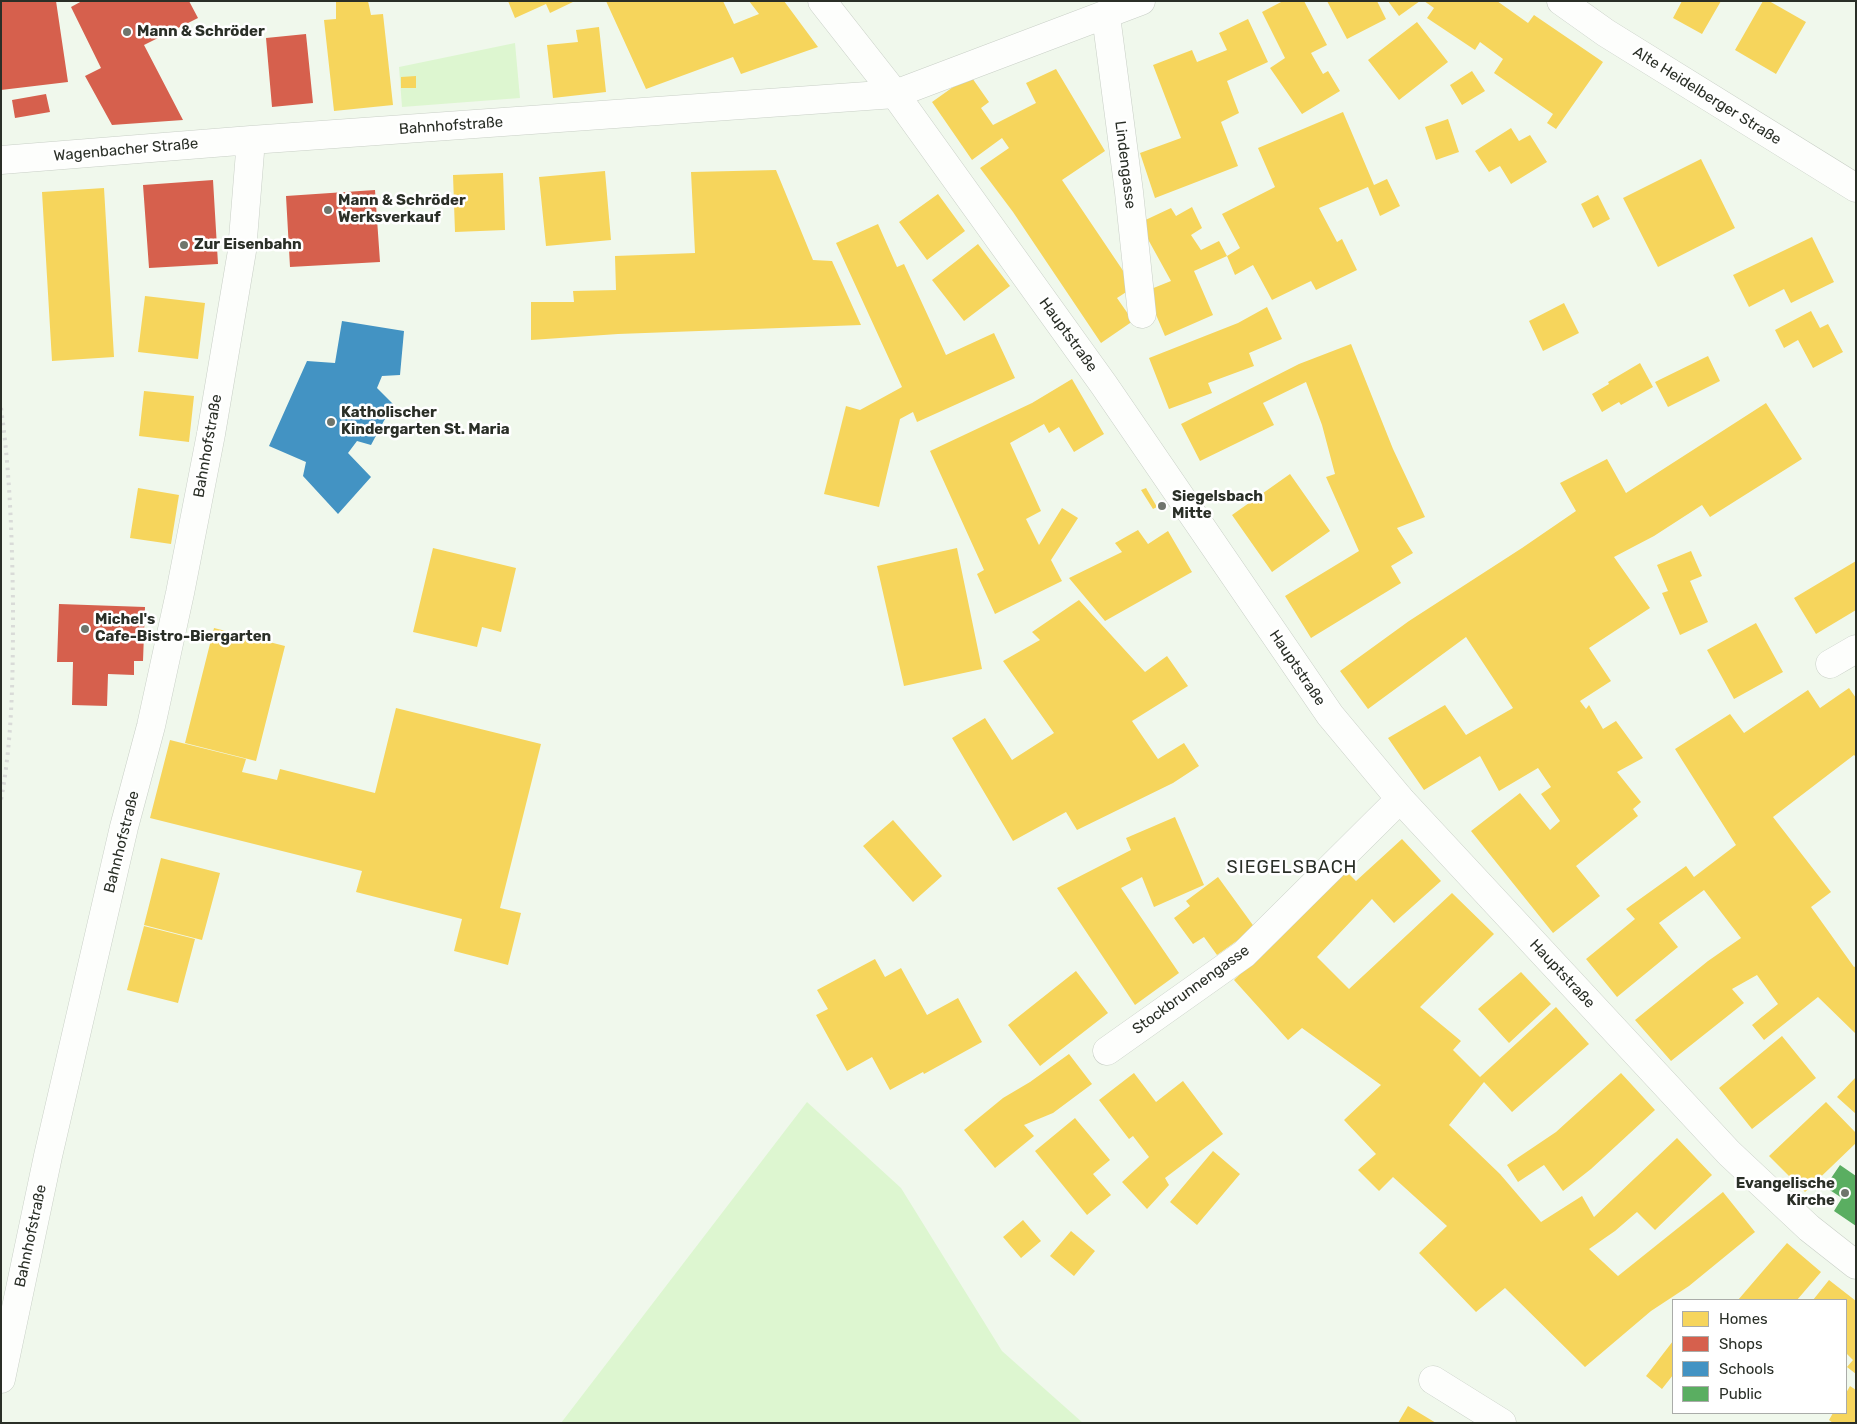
<!DOCTYPE html>
<html>
<head>
<meta charset="utf-8">
<style>
  body { margin:0 }
  #map { position:relative; width:1857px; height:1424px; overflow:hidden; background:#f0f8ec; font-family:Rubik,sans-serif }
  canvas { display:block }
  .frame { position:absolute; inset:0; border:2px solid #2a2f27; pointer-events:none }
  .legend { position:absolute; left:1672px; top:1299px; width:175px; height:115px; box-sizing:border-box; background:#fff; border:1px solid #aaaca9; margin:0; padding:6px 9px; list-style:none; font-size:15px; color:#2a2f27 }
  .legend li { display:flex; align-items:center; gap:10px; height:25px }
  .legend b { width:25px; border:1px solid #aaaca9 }
</style>
</head>
<body>
<div id="map">
<canvas width="1857" height="1424"></canvas>
<div class="frame"></div>
<ul class="legend">
<li><b style="height:14px;background:#f6d55c"></b>Homes</li>
<li><b style="height:14px;background:#d6604d"></b>Shops</li>
<li><b style="height:14px;background:#4393c3"></b>Schools</li>
<li><b style="height:14px;background:#5aae61"></b>Public</li>
</ul>
</div>
<script>
const c = document.querySelector('canvas').getContext('2d');
c.lineJoin = 'round';
function paint(path, color) { c.fillStyle = color; c.fill(path, 'evenodd'); }
function trace(path, color, width, dash) { c.strokeStyle = color; c.lineWidth = width; c.lineCap = dash ? 'butt' : 'round'; c.setLineDash(dash || []); c.stroke(path); }
function drawText(font, color, halo, rows, align = 'center') {
  c.font = font + ' Rubik,sans-serif'; c.lineWidth = 5; c.setLineDash([]); c.textBaseline = 'middle'; c.strokeStyle = halo; c.fillStyle = color; for (const [text, x, y, turn = 0] of rows) {
    c.save(); c.translate(x, y); c.rotate((+turn || 0) * Math.PI / 180); c.textAlign = isNaN(turn) ? turn : align; if (halo) c.strokeText(text, 0, 0); c.fillText(text, 0, 0); c.restore();
  }
}
const green = new Path2D(`
  M 515,43 L 520,98 L 402,107 L 399,67 Z
  M 807,1102 L 901,1188 L 1002,1351 L 1083,1423 L 561,1423 Z`);
const homes = new Path2D(`
  M 336,1 L 368,1 L 371,15 L 383,14 L 393,105 L 334,111 L 324,20 L 336,19 Z
  M 508,1 L 575,1 L 550,13 L 546,4 L 515,18 Z
  M 606,1 L 723,1 L 734,24 L 759,14 L 749,1 L 784,1 L 818,47 L 741,74 L 733,57 L 646,89 Z
  M 1283,1 L 1304,1 L 1327,45 L 1311,53 L 1323,74 L 1328,71 L 1340,91 L 1302,114 L 1270,68 L 1285,58 L 1262,12 Z
  M 1327,1 L 1377,1 L 1386,19 L 1347,39 Z
  M 1388,1 L 1420,1 L 1399,16 Z
  M 1424,1 L 1497,1 L 1528,23 L 1534,15 L 1603,62 L 1556,129 L 1547,123 L 1553,114 L 1494,73 L 1503,59 L 1480,42 L 1475,50 L 1427,18 L 1434,8 Z
  M 1682,1 L 1721,1 L 1702,34 L 1673,18 Z
  M 1763,1 L 1769,1 L 1806,22 L 1776,74 L 1735,50 Z
  M 1248,19 L 1268,62 L 1227,81 L 1239,113 L 1221,122 L 1238,166 L 1155,198 L 1140,153 L 1181,138 L 1153,65 L 1192,50 L 1197,62 L 1227,50 L 1219,33 Z
  M 1417,22 L 1448,62 L 1399,100 L 1368,60 Z
  M 599,27 L 606,92 L 553,98 L 547,45 L 578,42 L 576,30 Z
  M 1056,69 L 1105,151 L 1062,180 L 1134,287 L 1117,298 L 1133,321 L 1101,343 L 1013,212 L 980,168 L 1009,148 L 1002,138 L 972,160 L 932,102 L 970,75 L 989,102 L 981,108 L 993,125 L 1036,103 L 1026,83 Z
  M 1472,71 L 1485,91 L 1462,105 L 1450,85 Z
  M 416,76 L 416,88 L 401,88 L 401,77 Z
  M 1343,112 L 1374,185 L 1387,179 L 1400,206 L 1380,216 L 1368,187 L 1319,208 L 1337,242 L 1342,239 L 1357,270 L 1316,290 L 1311,281 L 1272,300 L 1253,265 L 1235,275 L 1227,256 L 1240,248 L 1222,214 L 1275,187 L 1258,148 Z
  M 1448,119 L 1459,152 L 1436,160 L 1425,127 Z
  M 1511,128 L 1519,141 L 1530,135 L 1547,162 L 1511,184 L 1500,166 L 1489,172 L 1475,151 Z
  M 1701,159 L 1735,228 L 1658,267 L 1623,198 Z
  M 776,170 L 813,260 L 832,261 L 861,325 L 618,334 L 531,340 L 531,302 L 574,302 L 573,291 L 616,290 L 615,256 L 695,253 L 691,172 Z
  M 605,171 L 611,240 L 546,246 L 539,177 Z
  M 503,173 L 505,230 L 455,232 L 453,175 Z
  M 104,188 L 114,357 L 52,361 L 42,192 Z
  M 938,194 L 965,231 L 927,260 L 899,222 Z
  M 1598,195 L 1610,219 L 1593,228 L 1581,204 Z
  M 1192,207 L 1202,228 L 1191,235 L 1201,250 L 1219,241 L 1227,256 L 1194,271 L 1213,315 L 1165,336 L 1146,291 L 1171,281 L 1139,223 L 1171,208 L 1176,216 Z
  M 878,224 L 897,267 L 904,264 L 946,355 L 994,333 L 1015,378 L 917,422 L 913,412 L 900,419 L 879,507 L 824,494 L 846,406 L 860,410 L 902,387 L 836,243 Z
  M 1812,237 L 1834,282 L 1791,303 L 1784,289 L 1749,307 L 1733,275 Z
  M 978,244 L 1010,286 L 964,321 L 932,280 Z
  M 145,296 L 205,303 L 198,359 L 138,352 Z
  M 1564,303 L 1579,333 L 1543,351 L 1529,321 Z
  M 1267,307 L 1282,339 L 1249,353 L 1254,366 L 1208,383 L 1212,393 L 1169,409 L 1149,358 L 1238,323 Z
  M 1811,311 L 1820,328 L 1828,324 L 1843,352 L 1813,368 L 1798,340 L 1784,348 L 1775,330 Z
  M 1351,344 L 1393,449 L 1425,517 L 1397,528 L 1413,553 L 1391,566 L 1401,583 L 1311,638 L 1285,596 L 1359,551 L 1326,477 L 1335,474 L 1322,425 L 1306,382 L 1263,403 L 1274,425 L 1200,461 L 1181,424 L 1299,364 Z
  M 1708,356 L 1720,381 L 1668,407 L 1655,382 Z
  M 1640,363 L 1653,387 L 1621,405 L 1619,402 L 1602,412 L 1592,394 L 1609,384 L 1608,382 Z
  M 1072,379 L 1104,434 L 1074,452 L 1059,427 L 1049,433 L 1044,424 L 1010,443 L 1041,511 L 1026,519 L 1039,545 L 1062,508 L 1078,518 L 1051,560 L 1062,581 L 995,614 L 977,574 L 984,570 L 930,451 L 1032,403 Z
  M 144,391 L 194,396 L 189,442 L 139,436 Z
  M 1766,403 L 1802,459 L 1710,517 L 1702,505 L 1654,536 L 1614,557 L 1650,608 L 1589,648 L 1611,681 L 1580,701 L 1586,709 L 1589,705 L 1603,729 L 1616,721 L 1643,758 L 1617,772 L 1641,802 L 1633,809 L 1638,816 L 1576,866 L 1600,896 L 1553,933 L 1471,831 L 1520,793 L 1550,830 L 1560,821 L 1541,794 L 1551,787 L 1538,768 L 1499,791 L 1480,756 L 1424,790 L 1388,738 L 1445,705 L 1466,735 L 1513,708 L 1466,637 L 1368,709 L 1340,671 L 1409,621 L 1522,548 L 1576,511 L 1560,483 L 1607,459 L 1626,493 Z
  M 1290,474 L 1330,531 L 1272,572 L 1232,515 Z
  M 138,488 L 179,495 L 171,544 L 130,538 Z
  M 1146,488 L 1157,507 L 1153,509 L 1141,490 Z
  M 1138,530 L 1148,544 L 1168,531 L 1192,572 L 1105,621 L 1069,578 L 1122,552 L 1115,543 Z
  M 433,548 L 516,568 L 501,632 L 482,627 L 477,647 L 413,632 Z
  M 957,548 L 982,669 L 904,686 L 877,566 Z
  M 1691,551 L 1702,576 L 1690,581 L 1708,622 L 1680,635 L 1662,593 L 1668,591 L 1657,565 Z
  M 1856,561 L 1856,610 L 1816,634 L 1794,598 Z
  M 1079,600 L 1145,672 L 1167,656 L 1188,686 L 1132,721 L 1158,759 L 1184,743 L 1199,766 L 1173,783 L 1077,830 L 1066,812 L 1013,841 L 952,738 L 985,718 L 1012,760 L 1054,733 L 1003,661 L 1040,640 L 1032,632 Z
  M 1756,623 L 1783,672 L 1734,699 L 1707,650 Z
  M 214,628 L 285,646 L 256,761 L 185,743 Z
  M 1849,688 L 1856,698 L 1856,757 L 1854,755 L 1773,817 L 1831,892 L 1811,907 L 1854,967 L 1856,966 L 1856,1034 L 1818,997 L 1764,1040 L 1752,1025 L 1778,1004 L 1757,975 L 1732,989 L 1744,1003 L 1671,1061 L 1635,1020 L 1708,961 L 1741,938 L 1704,890 L 1659,923 L 1678,947 L 1617,997 L 1586,959 L 1635,919 L 1626,909 L 1686,866 L 1694,877 L 1736,845 L 1675,749 L 1730,714 L 1744,733 L 1808,690 L 1820,708 Z
  M 396,708 L 541,744 L 500,908 L 521,913 L 508,965 L 454,951 L 462,919 L 356,892 L 362,871 L 150,818 L 170,740 L 246,759 L 242,772 L 277,780 L 280,769 L 375,793 Z
  M 1175,817 L 1204,885 L 1154,907 L 1142,877 L 1121,888 L 1179,973 L 1135,1005 L 1057,888 L 1131,850 L 1126,838 Z
  M 893,820 L 942,876 L 913,902 L 863,846 Z
  M 1402,839 L 1441,881 L 1394,923 L 1372,899 L 1317,957 L 1349,989 L 1452,893 L 1494,934 L 1420,1007 L 1461,1041 L 1453,1050 L 1480,1077 L 1556,1007 L 1589,1044 L 1512,1112 L 1484,1082 L 1449,1125 L 1500,1174 L 1541,1222 L 1582,1196 L 1594,1217 L 1677,1138 L 1712,1175 L 1655,1230 L 1637,1212 L 1615,1231 L 1589,1249 L 1618,1276 L 1723,1192 L 1755,1232 L 1689,1286 L 1651,1311 L 1585,1367 L 1505,1288 L 1476,1312 L 1419,1253 L 1447,1226 L 1393,1177 L 1379,1191 L 1358,1170 L 1376,1154 L 1344,1120 L 1381,1085 L 1302,1028 L 1288,1040 L 1234,980 L 1346,871 L 1356,881 Z
  M 161,858 L 220,873 L 202,940 L 144,925 Z
  M 1218,877 L 1255,928 L 1217,955 L 1204,937 L 1193,944 L 1174,918 L 1190,906 L 1186,901 Z
  M 144,926 L 195,939 L 178,1003 L 127,990 Z
  M 875,959 L 885,977 L 901,968 L 927,1015 L 958,998 L 982,1042 L 924,1074 L 923,1072 L 890,1090 L 872,1057 L 847,1071 L 816,1015 L 828,1009 L 817,990 Z
  M 1076,971 L 1108,1013 L 1040,1066 L 1008,1025 Z
  M 1521,972 L 1551,1004 L 1509,1043 L 1478,1009 Z
  M 1782,1036 L 1816,1078 L 1752,1129 L 1719,1088 Z
  M 1069,1054 L 1092,1084 L 1053,1113 L 1024,1125 L 1034,1136 L 995,1168 L 964,1130 L 1003,1098 L 1030,1082 Z
  M 1134,1073 L 1156,1102 L 1183,1081 L 1223,1134 L 1165,1178 L 1169,1185 L 1147,1209 L 1122,1182 L 1149,1157 L 1133,1136 L 1129,1139 L 1099,1100 Z
  M 1621,1073 L 1655,1110 L 1591,1169 L 1563,1191 L 1544,1165 L 1518,1182 L 1507,1165 L 1556,1132 Z
  M 1856,1077 L 1856,1114 L 1837,1097 Z
  M 1826,1102 L 1856,1133 L 1856,1143 L 1805,1192 L 1769,1156 Z
  M 1075,1118 L 1110,1160 L 1093,1174 L 1111,1195 L 1087,1215 L 1035,1151 Z
  M 1213,1151 L 1240,1174 L 1197,1225 L 1170,1202 Z
  M 1023,1220 L 1041,1241 L 1021,1258 L 1003,1237 Z
  M 1071,1231 L 1095,1251 L 1074,1276 L 1050,1256 Z
  M 1787,1243 L 1821,1272 L 1797,1300 L 1738,1300 Z
  M 1829,1280 L 1856,1301 L 1856,1374 L 1847,1367 L 1853,1360 L 1846,1353 L 1846,1300 L 1813,1300 Z
  M 1673,1341 L 1673,1375 L 1662,1389 L 1646,1376 Z
  M 1850,1386 L 1856,1390 L 1856,1423 L 1833,1423 L 1829,1420 L 1833,1413 L 1846,1413 L 1846,1393 Z
  M 1408,1406 L 1436,1423 L 1398,1423 Z`);
const shops = new Path2D(`
  M 1,1 L 56,1 L 68,82 L 1,90 Z
  M 82,1 L 189,1 L 198,18 L 144,45 L 183,120 L 112,125 L 85,76 L 101,68 L 71,7 Z
  M 306,34 L 313,103 L 272,107 L 266,38 Z
  M 46,94 L 50,112 L 15,118 L 12,100 Z
  M 213,180 L 218,264 L 149,268 L 143,185 Z
  M 375,190 L 380,262 L 290,267 L 286,196 Z
  M 59,604 L 145,607 L 143,661 L 134,661 L 134,675 L 108,674 L 107,706 L 72,705 L 73,662 L 57,662 Z`);
const schools = new Path2D(`
  M 342,321 L 404,331 L 400,375 L 382,376 L 377,388 L 393,404 L 371,445 L 357,441 L 348,453 L 371,477 L 338,514 L 303,476 L 306,462 L 269,446 L 307,361 L 335,363 Z`);
const public = new Path2D(`
  M 1840,1165 L 1856,1176 L 1856,1226 L 1834,1211 L 1842,1198 L 1825,1187 Z`);
const minor = new Path2D(`
  M 1561,1 L 1606,33 L 1856,188
  M 1106,16 L 1129,192 L 1142,314
  M 1,160 L 251,140 L 895,94 L 1141,1
  M 1830,664 L 1856,649
  M 1107,1051 L 1244,954 L 1400,799
  M 1,1379 L 48,1156 L 124,827 L 151,726 L 180,593 L 211,434 L 242,251 L 251,140
  M 1433,1380 L 1502,1423`);
const major = new Path2D(`
  M 822,1 L 895,94 L 1104,385 L 1330,715 L 1400,799 L 1729,1153 L 1809,1228 L 1856,1265`);
const rail = new Path2D(`
  M 1,408 C 10,472 12,537 13,602 C 13,668 13,736 1,800`);
const markers = [
  [127,32,5,"#6f756c"],
  [328,210,5,"#6f756c"],
  [184,245,5,"#6f756c"],
  [331,422,5,"#6f756c"],
  [1162,506,5,"#6f756c"],
  [85,629,5,"#6f756c"],
  [1845,1193,5,"#6f756c"]
];
const poiNames = [
  ["Mann & Schröder",137,32],
  ["Mann & Schröder",338,201],
  ["Werksverkauf",338,218],
  ["Zur Eisenbahn",194,245],
  ["Katholischer",341,413],
  ["Kindergarten St. Maria",341,430],
  ["Siegelsbach",1172,497],
  ["Mitte",1172,514],
  ["Michel's",95,620],
  ["Cafe-Bistro-Biergarten",95,637],
  ["Evangelische",1835,1184,"right"],
  ["Kirche",1835,1201,"right"]
];
const streetNames = [
  ["Alte Heidelberger Straße",1707,96,32],
  ["Bahnhofstraße",451,126,-4],
  ["Wagenbacher Straße",126,150,-5],
  ["Lindengasse",1125,165,83],
  ["Hauptstraße",1068,335,54],
  ["Bahnhofstraße",208,446,-80],
  ["Hauptstraße",1297,668,56],
  ["Bahnhofstraße",122,842,-76],
  ["Hauptstraße",1562,974,47],
  ["Stockbrunnengasse",1191,990,-36],
  ["Bahnhofstraße",31,1236,-78]
];
const quarterNames = [
  ["SIEGELSBACH",1292,868]
];
paint(green, '#ddf6d0');
paint(homes, '#f6d55c');
paint(shops, '#d6604d');
paint(schools, '#4393c3');
paint(public, '#5aae61');
trace(minor, '#c8cfc6', 29);
trace(major, '#c8cfc6', 29);
trace(minor, '#fdfefc', 28);
trace(major, '#fdfefc', 28);
trace(rail, '#d9dbd8', 4, [2.5, 5]);
for (const [x, y, r, color] of markers) { const dot = new Path2D(); dot.arc(x, y, r, 0, 2 * Math.PI); c.fillStyle = color; c.fill(dot); trace(dot, '#fff', 2); }
drawText('bold 15px', '#2a2f27', '#fff', poiNames, 'left');
drawText('15px', '#2a2f27', '#fff', streetNames);
c.letterSpacing = '1px';
drawText('18px', '#2a2f27', '#fff', quarterNames);
c.letterSpacing = '0px';
</script>
</body>
</html>
